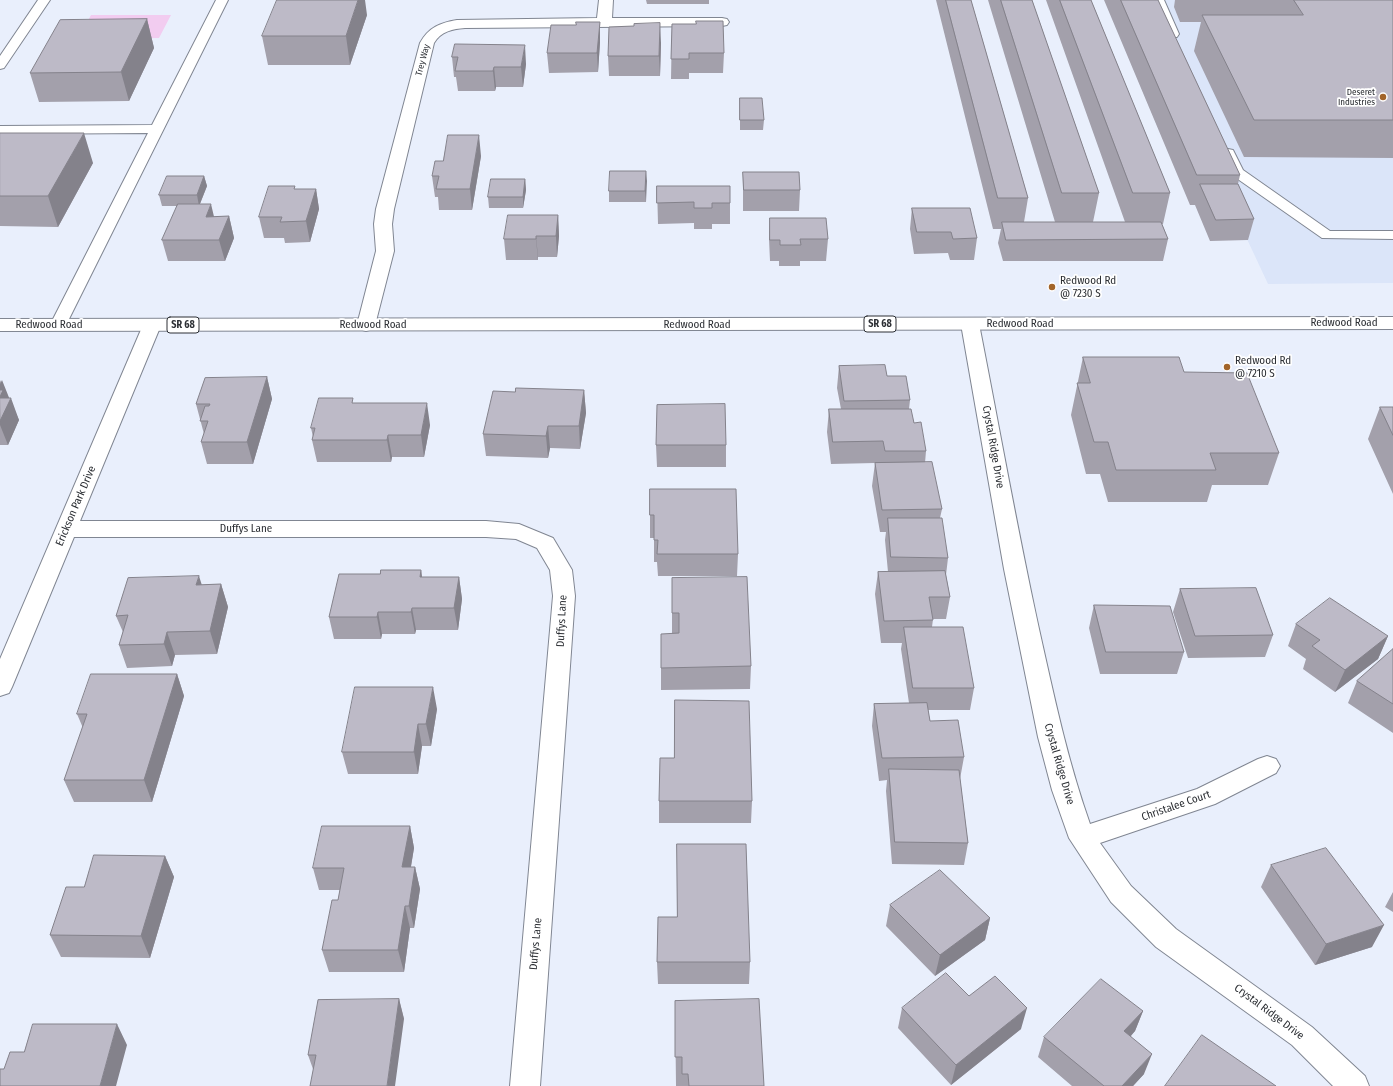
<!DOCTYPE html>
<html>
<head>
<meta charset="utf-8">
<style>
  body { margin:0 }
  canvas { display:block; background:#e9effc }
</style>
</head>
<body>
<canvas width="1393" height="1086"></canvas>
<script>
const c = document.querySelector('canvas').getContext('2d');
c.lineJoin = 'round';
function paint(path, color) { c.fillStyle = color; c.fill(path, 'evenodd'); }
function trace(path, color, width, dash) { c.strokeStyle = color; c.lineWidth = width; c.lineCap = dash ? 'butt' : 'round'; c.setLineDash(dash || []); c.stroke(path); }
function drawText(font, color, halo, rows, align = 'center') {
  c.font = font + ' "Fira Sans Condensed",sans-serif'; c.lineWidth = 3.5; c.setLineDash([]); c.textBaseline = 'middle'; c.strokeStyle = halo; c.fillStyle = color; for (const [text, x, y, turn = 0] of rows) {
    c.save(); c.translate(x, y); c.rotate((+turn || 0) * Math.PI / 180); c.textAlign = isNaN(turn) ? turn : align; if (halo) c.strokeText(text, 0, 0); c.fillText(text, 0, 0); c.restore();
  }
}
const built = new Path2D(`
  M 1135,0 L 1393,0 L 1393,283 L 1268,284 Z`);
const green = new Path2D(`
  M 91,15 L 171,15 L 159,38 L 78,39 Z`);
const lane = new Path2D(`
  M 38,0 L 50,0 L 4,68 L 0,69 L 0,56 Z
  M 216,0 L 228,0 L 66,325 L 63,328 L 58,330 L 53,328 L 50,325 L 148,133 L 0,134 L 0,126 L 152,125 Z
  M 1152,0 L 1164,0 L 1179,34 L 1177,37 L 1169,37 L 1167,34 Z
  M 1228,149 L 1233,150 L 1243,170 L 1330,231 L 1393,231 L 1393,239 L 1322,238 L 1232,175 L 1221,153 L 1223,150 Z`);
const street = new Path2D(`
  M 599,0 L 613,0 L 612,18 L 722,18 L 727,19 L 729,22 L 727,25 L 722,26 L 465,28 C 453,29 441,31 434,43 L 394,209 L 392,224 L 394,251 L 375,325 L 373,329 L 366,331 L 359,329 L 357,325 L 376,251 L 374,224 L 376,209 L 420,43 C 429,27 440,23 457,20 L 597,18 Z
  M 970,318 L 977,320 L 979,324 C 999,426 1017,528 1039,629 C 1054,696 1067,759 1090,824 L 1197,789 L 1258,759 L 1267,756 L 1276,759 L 1280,766 L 1276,773 L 1215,804 L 1100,843 L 1131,886 L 1176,929 L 1312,1027 L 1365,1076 L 1369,1086 L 1333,1086 L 1292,1045 L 1156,947 L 1111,902 L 1069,838 L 1052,790 L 1038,737 L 1004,569 L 961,324 L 963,320 Z
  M 152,319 L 159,321 L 161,325 L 80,521 L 486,521 L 519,524 L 553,538 L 572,570 L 575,596 L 540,1086 L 510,1086 L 553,596 L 550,570 L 537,548 L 516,539 L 486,537 L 74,537 L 12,687 L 9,693 L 0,696 L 0,659 L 143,325 L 145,321 Z`);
const primary = new Path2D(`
  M 1393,317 L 1393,329 L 0,331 L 0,319 Z`);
const wall = new Path2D(`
  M 646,0 L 709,0 L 709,4 L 647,4 Z
  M 936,0 L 971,0 L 1028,198 L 1024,222 L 1055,222 L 988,0 L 1032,0 L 1099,193 L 1093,222 L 1125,222 L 1046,0 L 1091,0 L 1170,193 L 1163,224 L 1162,224 L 1168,239 L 1163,261 L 1003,261 L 998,243 L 1001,229 L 993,229 Z
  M 1104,0 L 1158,0 L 1240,175 L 1238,184 L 1254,219 L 1248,240 L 1210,241 L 1195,205 L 1190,205 Z
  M 1175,0 L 1393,0 L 1393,158 L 1244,157 L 1194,51 L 1201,22 L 1180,22 L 1174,7 Z
  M 367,15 L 350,65 L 268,65 L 262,36 Z
  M 147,19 L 154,48 L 129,101 L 39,102 L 30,73 Z
  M 600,22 L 600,42 L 598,72 L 549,73 L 547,53 L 576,25 Z
  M 672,24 L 724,53 L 723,73 L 689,73 L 689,79 L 671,79 Z
  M 634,26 L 661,43 L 660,76 L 609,76 L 608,56 Z
  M 455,44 L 526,64 L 523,87 L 496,87 L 495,91 L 458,91 L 456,77 L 454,77 L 452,57 Z
  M 740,98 L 764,120 L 763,130 L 740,130 Z
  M 0,133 L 93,163 L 58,227 L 0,226 Z
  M 481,156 L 472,210 L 439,210 L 438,197 L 435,197 L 432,176 L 443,161 Z
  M 646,171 L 646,202 L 609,202 L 609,191 Z
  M 743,172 L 800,190 L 799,211 L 743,211 Z
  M 204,176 L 207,186 L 200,204 L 214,217 L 229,216 L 234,238 L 225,261 L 168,261 L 162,240 L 177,206 L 162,206 L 159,195 Z
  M 525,179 L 526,190 L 523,208 L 489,208 L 488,197 Z
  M 657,186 L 730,203 L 730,224 L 712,224 L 712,229 L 694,229 L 694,223 L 658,224 Z
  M 296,189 L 316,189 L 319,209 L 310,242 L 285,243 L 284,238 L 264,238 L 259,217 Z
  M 912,208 L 977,238 L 974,260 L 950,260 L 948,253 L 914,254 L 910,229 Z
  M 558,215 L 559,236 L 557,257 L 538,257 L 538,260 L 506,260 L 504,239 Z
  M 770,218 L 828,239 L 826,261 L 800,261 L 800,266 L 779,266 L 779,261 L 770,261 L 769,239 Z
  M 1083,357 L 1184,372 L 1279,453 L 1268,485 L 1212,485 L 1207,502 L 1108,502 L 1100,474 L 1086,474 L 1071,415 Z
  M 839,366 L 887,376 L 910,400 L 909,409 L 914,423 L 926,451 L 925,463 L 942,509 L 940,518 L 948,558 L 946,575 L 950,597 L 946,619 L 933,619 L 932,627 L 974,688 L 970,710 L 928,710 L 930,721 L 964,757 L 960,779 L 968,843 L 964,865 L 892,864 L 886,791 L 887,780 L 879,781 L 872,726 L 874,704 L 909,703 L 901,649 L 902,643 L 881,643 L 875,594 L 878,572 L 888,572 L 885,540 L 886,532 L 880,532 L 872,486 L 875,463 L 831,464 L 827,432 L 829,409 L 841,409 L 837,388 Z
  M 267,377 L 272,399 L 253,464 L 207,464 L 201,442 L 204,434 L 196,404 Z
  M 0,380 L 19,420 L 8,445 L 0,445 Z
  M 584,390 L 586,413 L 580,449 L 550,448 L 548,458 L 486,456 L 483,434 L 515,392 Z
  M 354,403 L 430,425 L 424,457 L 392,457 L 391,462 L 317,462 L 312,440 L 313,437 L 311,428 Z
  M 1380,407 L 1393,407 L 1393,494 L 1368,439 Z
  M 656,445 L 726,445 L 726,467 L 657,467 Z
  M 650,489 L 738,554 L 737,576 L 658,576 L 657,562 L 654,562 L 654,538 L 650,538 Z
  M 421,570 L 422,577 L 459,577 L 462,599 L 458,630 L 416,630 L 415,634 L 382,634 L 381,639 L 334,639 L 329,617 L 380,574 Z
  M 672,578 L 751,666 L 750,689 L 661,690 L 661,668 L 672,633 Z
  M 221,584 L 228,607 L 217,654 L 175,655 L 172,666 L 127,668 L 119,645 L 123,632 L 116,616 L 202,585 Z
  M 1180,589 L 1273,635 L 1265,657 L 1188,658 L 1173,612 Z
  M 1094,605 L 1184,652 L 1177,674 L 1100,674 L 1089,628 Z
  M 1296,624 L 1388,636 L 1378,659 L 1335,692 L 1303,669 L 1306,659 L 1288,646 Z
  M 1393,649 L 1393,733 L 1348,703 L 1357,681 Z
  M 177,674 L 184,696 L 152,802 L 74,802 L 64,780 L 83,728 L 77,714 Z
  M 437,709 L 431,746 L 422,746 L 418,774 L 348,774 L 342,752 Z
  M 674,758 L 752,801 L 751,823 L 659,823 L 659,801 Z
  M 410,826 L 414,848 L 411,867 L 415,867 L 420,889 L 414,928 L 410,928 L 404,972 L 329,972 L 322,950 L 338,900 L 340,890 L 319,890 L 313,868 Z
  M 165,856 L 174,877 L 150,958 L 61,957 L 50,935 L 84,887 Z
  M 1271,865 L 1372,947 L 1315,965 L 1261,887 Z
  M 1393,892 L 1393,912 L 1385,907 Z
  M 890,905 L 990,918 L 985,940 L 935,976 L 886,926 Z
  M 677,917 L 750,962 L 749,984 L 658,984 L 657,962 Z
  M 969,996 L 1021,1029 L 951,1085 L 898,1028 L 902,1008 Z
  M 399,999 L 404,1019 L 313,1069 L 308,1055 Z
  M 675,1001 L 764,1086 L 676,1086 Z
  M 1143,1011 L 1135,1031 L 1131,1036 L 1144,1074 L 1133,1086 L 1072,1086 L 1038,1057 L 1044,1037 Z`);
const shadedWall = new Path2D(`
  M 358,0 L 365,0 L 367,15 L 350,65 L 346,36 Z
  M 147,19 L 154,48 L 129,101 L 121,72 Z
  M 600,22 L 600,42 L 598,72 L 597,53 Z
  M 660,23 L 661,43 L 660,76 L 659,56 Z
  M 525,45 L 526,64 L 523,87 L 521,67 Z
  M 494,67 L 496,87 L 495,91 L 493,71 Z
  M 84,133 L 93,163 L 58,227 L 48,196 Z
  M 479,135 L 481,156 L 472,210 L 470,189 Z
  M 646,171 L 647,181 L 646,202 L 645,191 Z
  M 204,176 L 207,186 L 199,206 L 197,195 Z
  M 525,179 L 526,190 L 523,208 L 523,197 Z
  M 316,189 L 319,209 L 310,242 L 306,221 Z
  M 211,204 L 216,225 L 206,217 Z
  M 558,215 L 559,236 L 557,257 L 556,236 Z
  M 229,216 L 234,238 L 225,261 L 219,240 Z
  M 536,236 L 538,257 L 538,260 L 536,239 Z
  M 267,377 L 272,399 L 253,464 L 247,442 Z
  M 2,380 L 10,400 L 11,398 L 19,420 L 8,445 L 0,425 L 0,384 Z
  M 584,390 L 586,413 L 580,449 L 579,426 Z
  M 427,403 L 430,425 L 424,457 L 421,435 Z
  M 548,426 L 550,448 L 548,458 L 546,436 Z
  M 388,435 L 392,457 L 391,462 L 387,440 Z
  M 421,570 L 424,592 L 420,577 Z
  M 199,576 L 206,598 L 196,585 Z
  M 459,577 L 462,599 L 458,630 L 454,608 Z
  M 221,584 L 228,607 L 217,654 L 210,631 Z
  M 412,608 L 416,630 L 415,634 L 411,612 Z
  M 378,612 L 382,634 L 381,639 L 377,617 Z
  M 167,632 L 175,655 L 172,666 L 164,644 Z
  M 1388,636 L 1378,659 L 1335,692 L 1345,670 Z
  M 177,674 L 184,696 L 152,802 L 144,780 Z
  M 433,687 L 437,709 L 431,746 L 426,724 Z
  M 418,724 L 422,746 L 418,774 L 414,752 Z
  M 410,826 L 414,848 L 407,889 L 402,867 Z
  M 165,856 L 174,877 L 150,958 L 141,936 Z
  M 415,867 L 420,889 L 414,928 L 409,906 Z
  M 405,906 L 410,928 L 404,972 L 398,950 Z
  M 990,918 L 985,940 L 935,976 L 940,955 Z
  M 1384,925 L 1372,947 L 1315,965 L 1326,944 Z
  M 399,999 L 404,1019 L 395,1086 L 387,1086 Z
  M 1027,1008 L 1021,1029 L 951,1085 L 956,1065 Z
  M 1143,1011 L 1135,1031 L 1117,1051 L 1124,1031 Z
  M 117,1024 L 127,1045 L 116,1086 L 100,1086 Z
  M 1152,1054 L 1144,1074 L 1133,1086 L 1122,1086 Z`);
const building = new Path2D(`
  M 277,0 L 358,0 L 346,36 L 262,36 Z
  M 946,0 L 971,0 L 1028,198 L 998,198 Z
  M 1001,0 L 1032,0 L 1099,193 L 1062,193 Z
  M 1060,0 L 1091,0 L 1170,193 L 1133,193 Z
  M 1121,0 L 1158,0 L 1240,175 L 1197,175 Z
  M 1294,0 L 1393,0 L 1393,120 L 1254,120 L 1202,15 L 1303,15 Z
  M 147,19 L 121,72 L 30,73 L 60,20 Z
  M 696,21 L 723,21 L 724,53 L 689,53 L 689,59 L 671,59 L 672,24 L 696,24 Z
  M 576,22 L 600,22 L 597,53 L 547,53 L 551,25 L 576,25 Z
  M 660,23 L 659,56 L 608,56 L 609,27 L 634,26 L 634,24 Z
  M 455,44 L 525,45 L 521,67 L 494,67 L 493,71 L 455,71 L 458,57 L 452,57 Z
  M 740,98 L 762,98 L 764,120 L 740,120 Z
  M 0,133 L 84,133 L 48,196 L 0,196 Z
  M 448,135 L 479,135 L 470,189 L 436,189 L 439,176 L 432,176 L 435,161 L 443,161 Z
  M 610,171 L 646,171 L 645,191 L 609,191 Z
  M 743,172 L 799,172 L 800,190 L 744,190 Z
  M 167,176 L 204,176 L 197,195 L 159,195 Z
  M 491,179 L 525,179 L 523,197 L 488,197 Z
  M 1200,184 L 1238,184 L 1254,219 L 1216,220 Z
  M 269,186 L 295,186 L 294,189 L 316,189 L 306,221 L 280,222 L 282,217 L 259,217 Z
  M 657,186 L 730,186 L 730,203 L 712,203 L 712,208 L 694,208 L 694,202 L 657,203 Z
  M 178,204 L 211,204 L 206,217 L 229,216 L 219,240 L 162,240 Z
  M 912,208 L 970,208 L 977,238 L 953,239 L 951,232 L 917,232 Z
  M 508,215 L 558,215 L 556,236 L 536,236 L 536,239 L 504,239 Z
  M 770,218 L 826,218 L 828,239 L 800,239 L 801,245 L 780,245 L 780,240 L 770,240 Z
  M 1002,222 L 1161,222 L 1168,239 L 1006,240 Z
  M 1083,357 L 1179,357 L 1184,372 L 1247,373 L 1279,453 L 1210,453 L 1216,470 L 1116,470 L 1108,442 L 1094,442 L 1077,383 L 1090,383 Z
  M 885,365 L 887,376 L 906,376 L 910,400 L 844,401 L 839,366 Z
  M 267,377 L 247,442 L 201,442 L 208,421 L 200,421 L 205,406 L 209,406 L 210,404 L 196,404 L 205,378 Z
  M 516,388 L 584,390 L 579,426 L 548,426 L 546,436 L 483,434 L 493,391 L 515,392 Z
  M 0,390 L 3,390 L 0,397 Z
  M 0,398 L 11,398 L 0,421 Z
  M 319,398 L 353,398 L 352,403 L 427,403 L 421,435 L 388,435 L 387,440 L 312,440 L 315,428 L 311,428 Z
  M 725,404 L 726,445 L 656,445 L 657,405 Z
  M 1380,407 L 1393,407 L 1393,435 Z
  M 829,409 L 911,409 L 914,423 L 921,422 L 926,451 L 885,451 L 883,441 L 833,442 Z
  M 932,462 L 942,509 L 882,510 L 875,463 Z
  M 650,489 L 736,489 L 738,554 L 657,554 L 658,540 L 654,540 L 654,515 L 650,515 Z
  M 888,518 L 942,518 L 948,558 L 891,557 Z
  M 381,570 L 421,570 L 420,577 L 459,577 L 454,608 L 412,608 L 411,612 L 378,612 L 377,617 L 329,617 L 339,574 L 380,574 Z
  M 945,571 L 950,597 L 929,597 L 933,620 L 884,621 L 878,572 Z
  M 199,576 L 196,585 L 221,584 L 210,631 L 167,632 L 164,644 L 119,645 L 128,615 L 116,616 L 128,578 Z
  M 747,577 L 751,666 L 661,668 L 661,634 L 679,633 L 679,613 L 672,613 L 672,578 Z
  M 1256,588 L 1273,635 L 1195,636 L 1180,589 Z
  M 1330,598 L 1388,636 L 1345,670 L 1312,646 L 1320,640 L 1296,624 Z
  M 1094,605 L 1170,606 L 1184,652 L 1106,652 Z
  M 904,627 L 963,627 L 974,688 L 913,688 Z
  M 1393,649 L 1393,704 L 1357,681 Z
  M 91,674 L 177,674 L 144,780 L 64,780 L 87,714 L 77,714 Z
  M 355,687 L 433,687 L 426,724 L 418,724 L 414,752 L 342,752 Z
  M 675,700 L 749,701 L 752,801 L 659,801 L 660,758 L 674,758 Z
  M 927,703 L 930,721 L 958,720 L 964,757 L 882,758 L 874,704 Z
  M 889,769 L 959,770 L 968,843 L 895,842 Z
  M 322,826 L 410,826 L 402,867 L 415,867 L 409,906 L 405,906 L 398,950 L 322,950 L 332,900 L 338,900 L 344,868 L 313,868 Z
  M 677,844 L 746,844 L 750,962 L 657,962 L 658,917 L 677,917 Z
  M 1326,848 L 1384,925 L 1326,944 L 1271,865 Z
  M 94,855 L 165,856 L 141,936 L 50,935 L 66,887 L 84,887 Z
  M 940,870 L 990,918 L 940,955 L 890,905 Z
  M 946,973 L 969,996 L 995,976 L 1027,1008 L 956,1065 L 902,1008 Z
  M 1101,979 L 1143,1011 L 1124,1031 L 1152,1054 L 1122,1086 L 1104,1086 L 1044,1037 Z
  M 399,999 L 387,1086 L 310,1086 L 316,1055 L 308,1055 L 318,1000 Z
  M 759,999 L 764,1086 L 689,1086 L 688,1074 L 682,1074 L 682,1057 L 675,1057 L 675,1001 Z
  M 33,1024 L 117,1024 L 100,1086 L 0,1086 L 0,1069 L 4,1069 L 10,1052 L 24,1052 Z
  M 1202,1035 L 1276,1086 L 1165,1086 Z`);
const markers = [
  [1383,97,4,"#a26429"],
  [1052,287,4,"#a26429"],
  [1227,367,4,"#a26429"]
];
const farStreetnames = [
  ["Trey Way",423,60,-75]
];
const farPoinames = [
  ["Deseret",1375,92],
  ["Industries",1375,102]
];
const shields = [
  [880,324,32],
  [183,325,32]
];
const shieldNames = [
  ["SR 68",880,324],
  ["SR 68",183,325]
];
const poiNames = [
  ["Redwood Rd",1060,281],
  ["@ 7230 S",1060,294],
  ["Redwood Rd",1235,361],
  ["@ 7210 S",1235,374]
];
const streetNames = [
  ["Redwood Road",1344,323],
  ["Redwood Road",1020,324],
  ["Redwood Road",49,325],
  ["Redwood Road",373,325],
  ["Redwood Road",697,325],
  ["Crystal Ridge Drive",993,447,80],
  ["Erickson Park Drive",76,506,-67],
  ["Duffys Lane",246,529],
  ["Duffys Lane",562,621,-87],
  ["Crystal Ridge Drive",1059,764,74],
  ["Christalee Court",1176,806,-19],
  ["Duffys Lane",536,944,-85],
  ["Crystal Ridge Drive",1269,1012,37]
];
paint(built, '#dbe5f9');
paint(green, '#f2ccf0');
trace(lane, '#808692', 2);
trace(street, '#808692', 2);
trace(primary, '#808692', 2);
paint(lane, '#fff');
paint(street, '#fff');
paint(primary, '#fff');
paint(wall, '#a3a0ab');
paint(shadedWall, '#84828b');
paint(building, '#bdbac7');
trace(building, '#84828b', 1);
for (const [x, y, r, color] of markers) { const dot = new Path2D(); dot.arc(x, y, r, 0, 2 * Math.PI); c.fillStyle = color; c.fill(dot); trace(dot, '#fff', 1.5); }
drawText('9px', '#2c2f34', '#fff', farStreetnames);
drawText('9px', '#2c2f34', '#fff', farPoinames, 'right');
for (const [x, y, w] of shields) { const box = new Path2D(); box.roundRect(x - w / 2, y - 8, w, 16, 3); c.fillStyle = '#fff'; c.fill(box); trace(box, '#2c2f34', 1); }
drawText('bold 10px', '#2c2f34', null, shieldNames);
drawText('11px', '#2c2f34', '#fff', poiNames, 'left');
drawText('11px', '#2c2f34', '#fff', streetNames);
</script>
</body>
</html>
